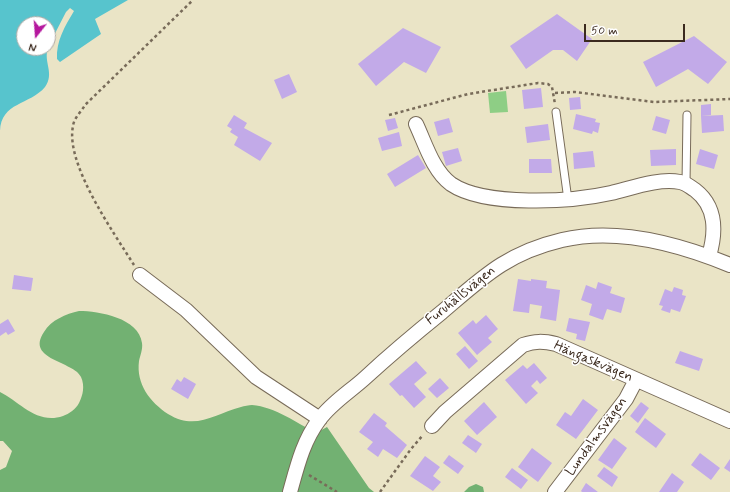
<!DOCTYPE html>
<html>
<head>
<meta charset="utf-8">
<style>
  body { margin:0 }
  #map { position:relative; width:730px; height:492px; overflow:hidden; background:#eae4c6; font-family:Mynerve,sans-serif }
  canvas { display:block }
  .north { position:absolute; left:16px; top:16px; width:40px; height:40px; box-sizing:border-box; background:#fff; border:1px solid #b1aaa5; border-radius:50%; rotate:197deg; font-size:11px; font-weight:700; line-height:16px; text-align:center; color:#3b2a1e }
  .north::after { content:''; display:block; margin:auto; width:14px; height:18px; background:#b5179e; clip-path:polygon(50% 0,100% 100%,50% 72%,0 100%) }
  .scale { position:absolute; left:584px; top:24px; width:101px; height:18px; box-sizing:border-box; border:2px solid #3b2a1e; border-top:0; padding-left:5px; font-size:12px; line-height:14px; white-space:nowrap; color:#3b2a1e; -webkit-text-stroke:3px #fff; paint-order:stroke }
</style>
</head>
<body>
<div id="map">
<canvas width="730" height="492"></canvas>
<div class="north">N</div>
<div class="scale">50 m</div>
</div>
<script>
const c = document.querySelector('canvas').getContext('2d');
c.lineJoin = 'round';
function paint(path, color) { c.fillStyle = color; c.fill(path, 'evenodd'); }
function trace(path, color, width, dash) { c.strokeStyle = color; c.lineWidth = width; c.lineCap = dash ? 'butt' : 'round'; c.setLineDash(dash || []); c.stroke(path); }
function drawText(font, color, halo, rows, align = 'center') {
  c.font = font + ' Mynerve,sans-serif'; c.lineWidth = 3; c.setLineDash([]); c.textBaseline = 'middle'; c.strokeStyle = halo; c.fillStyle = color; for (const [text, x, y, turn = 0] of rows) {
    c.save(); c.translate(x, y); c.rotate((+turn || 0) * Math.PI / 180); c.textAlign = isNaN(turn) ? turn : align; if (halo) c.strokeText(text, 0, 0); c.fillText(text, 0, 0); c.restore();
  }
}
const green = new Path2D(`
  M 506,91 L 508,112 L 490,113 L 488,93 Z`);
const forest = new Path2D(`
  M 79,311 C 99,311 139,318 142,343 C 143,349 140,356 139,361 C 136,384 150,402 168,414 C 196,431 214,414 241,407 C 244,406 249,405 252,405 C 275,407 297,423 316,433 L 327,427 L 369,488 L 374,492 L 0,492 L 0,470 L 6,467 L 12,451 L 3,441 L 0,441 L 0,392 C 20,402 37,425 63,416 C 69,414 76,409 79,403 C 83,395 85,386 81,377 C 74,361 25,360 44,332 C 51,320 66,314 79,311 Z
  M 476,484 L 483,487 L 484,492 L 464,492 L 469,487 Z`);
const water = new Path2D(`
  M 0,0 L 128,0 L 95,19 L 101,34 L 60,62 L 57,59 C 56,41 65,26 74,11 L 70,8 L 66,12 L 48,47 L 48,24 L 24,24 L 24,48 L 48,48 C 43,62 55,73 45,87 C 30,105 1,102 0,131 Z`);
const building = new Path2D(`
  M 557,14 L 592,39 L 577,61 L 563,50 L 553,50 L 526,69 L 510,46 Z
  M 403,28 L 441,47 L 426,73 L 404,62 L 376,86 L 358,64 Z
  M 694,36 L 727,62 L 708,84 L 688,69 L 656,87 L 643,62 Z
  M 289,74 L 297,92 L 282,99 L 274,80 Z
  M 541,88 L 543,107 L 524,109 L 522,90 Z
  M 580,97 L 581,109 L 570,110 L 569,98 Z
  M 711,104 L 711,115 L 701,116 L 701,105 Z
  M 576,114 L 596,119 L 595,122 L 600,123 L 598,133 L 593,131 L 592,134 L 573,129 Z
  M 234,115 L 247,123 L 244,128 L 272,143 L 260,161 L 234,145 L 238,137 L 230,132 L 232,129 L 227,126 Z
  M 723,115 L 724,131 L 702,133 L 701,116 Z
  M 656,116 L 670,120 L 666,134 L 652,130 Z
  M 395,118 L 398,128 L 388,131 L 385,120 Z
  M 449,118 L 453,132 L 438,136 L 434,122 Z
  M 548,124 L 550,140 L 527,143 L 525,127 Z
  M 399,132 L 402,146 L 382,151 L 378,138 Z
  M 458,148 L 462,161 L 446,166 L 442,152 Z
  M 676,149 L 676,165 L 651,166 L 650,150 Z
  M 700,149 L 718,155 L 714,169 L 696,164 Z
  M 593,151 L 595,167 L 574,169 L 573,153 Z
  M 418,155 L 426,168 L 395,187 L 387,174 Z
  M 529,159 L 551,159 L 552,173 L 529,173 Z
  M 14,275 L 33,278 L 31,291 L 12,289 Z
  M 518,279 L 531,281 L 531,279 L 547,281 L 546,288 L 560,290 L 556,321 L 540,318 L 542,306 L 530,304 L 529,313 L 513,311 Z
  M 598,282 L 612,287 L 610,293 L 625,298 L 621,313 L 607,309 L 603,320 L 589,315 L 592,304 L 581,300 L 586,285 L 596,289 Z
  M 674,287 L 683,290 L 682,295 L 686,296 L 680,312 L 671,309 L 670,313 L 661,310 L 663,306 L 659,305 L 665,289 L 672,292 Z
  M 486,315 L 498,329 L 488,338 L 492,342 L 477,355 L 458,333 L 473,320 L 476,324 Z
  M 569,318 L 590,322 L 585,341 L 576,339 L 577,334 L 566,331 Z
  M 8,319 L 15,331 L 8,335 L 6,332 L 0,336 L 0,324 Z
  M 465,346 L 478,361 L 469,369 L 456,354 Z
  M 680,351 L 703,359 L 699,371 L 675,363 Z
  M 416,361 L 427,373 L 414,384 L 426,397 L 414,408 L 402,395 L 400,396 L 389,384 Z
  M 534,363 L 547,378 L 540,384 L 537,380 L 531,386 L 538,393 L 526,404 L 505,380 L 523,365 L 527,369 Z
  M 184,377 L 196,384 L 188,399 L 171,389 L 177,379 L 181,382 Z
  M 440,378 L 449,388 L 437,398 L 428,389 Z
  M 583,399 L 598,410 L 576,439 L 556,425 L 565,412 L 571,416 Z
  M 484,402 L 497,417 L 477,435 L 464,421 Z
  M 641,402 L 649,408 L 638,423 L 630,416 Z
  M 374,413 L 387,423 L 385,426 L 407,445 L 397,458 L 383,449 L 378,457 L 367,449 L 373,442 L 359,432 Z
  M 645,418 L 666,434 L 656,448 L 635,432 Z
  M 468,435 L 482,444 L 476,453 L 462,443 Z
  M 614,438 L 627,448 L 612,469 L 598,460 Z
  M 532,448 L 552,463 L 538,482 L 518,467 Z
  M 700,453 L 720,468 L 711,480 L 691,465 Z
  M 449,455 L 464,466 L 458,474 L 443,463 Z
  M 425,456 L 440,467 L 433,476 L 441,482 L 433,491 L 410,476 Z
  M 730,459 L 730,472 L 724,468 Z
  M 604,467 L 618,477 L 612,487 L 597,476 Z
  M 512,468 L 528,480 L 521,489 L 505,477 Z
  M 672,473 L 684,482 L 677,492 L 659,492 Z
  M 586,483 L 598,492 L 582,492 L 581,491 Z`);
const path = new Path2D(`
  M 555,93 L 575,92 L 654,102 L 730,99
  M 389,115 L 468,94 L 538,83 L 548,84 L 552,87 L 555,104
  M 134,265 C 114,233 65,164 73,126 C 74,118 81,112 85,105 L 193,0
  M 309,475 L 337,492
  M 380,492 L 411,449 L 423,435`);
const service = new Path2D(`
  M 556,112 L 568,200
  M 686,184 L 687,115`);
const minor = new Path2D(`
  M 416,124 C 425,143 433,171 451,184 C 485,207 571,202 611,193 C 632,188 658,178 680,182 C 686,183 690,187 695,190 C 717,207 716,232 709,256
  M 140,275 L 186,310 L 256,377 L 320,419
  M 432,426 L 445,412 L 523,345 C 535,341 543,341 556,344 L 730,421
  M 290,492 C 297,467 303,441 319,420 C 331,403 351,391 366,377 C 391,354 416,333 442,312 C 483,277 507,253 562,240 C 617,227 679,244 730,265
  M 555,492 L 626,399 L 636,380`);
const streetNames = [
  ["Furuhällsvägen",461,296,-39],
  ["Hängaskvägen",593,362,23],
  ["Lundalmsvägen",597,437,-54]
];
paint(green, '#8ece85');
paint(forest, '#72b172');
paint(water, '#57c4cd');
paint(building, '#c2aae8');
trace(service, '#786b59', 9);
trace(minor, '#786b59', 16);
trace(path, '#786b59', 2.5, [3, 3]);
trace(service, '#fff', 7);
trace(minor, '#fff', 14);
drawText('14px', '#3b2a1e', '#fff', streetNames);
</script>
</body>
</html>
